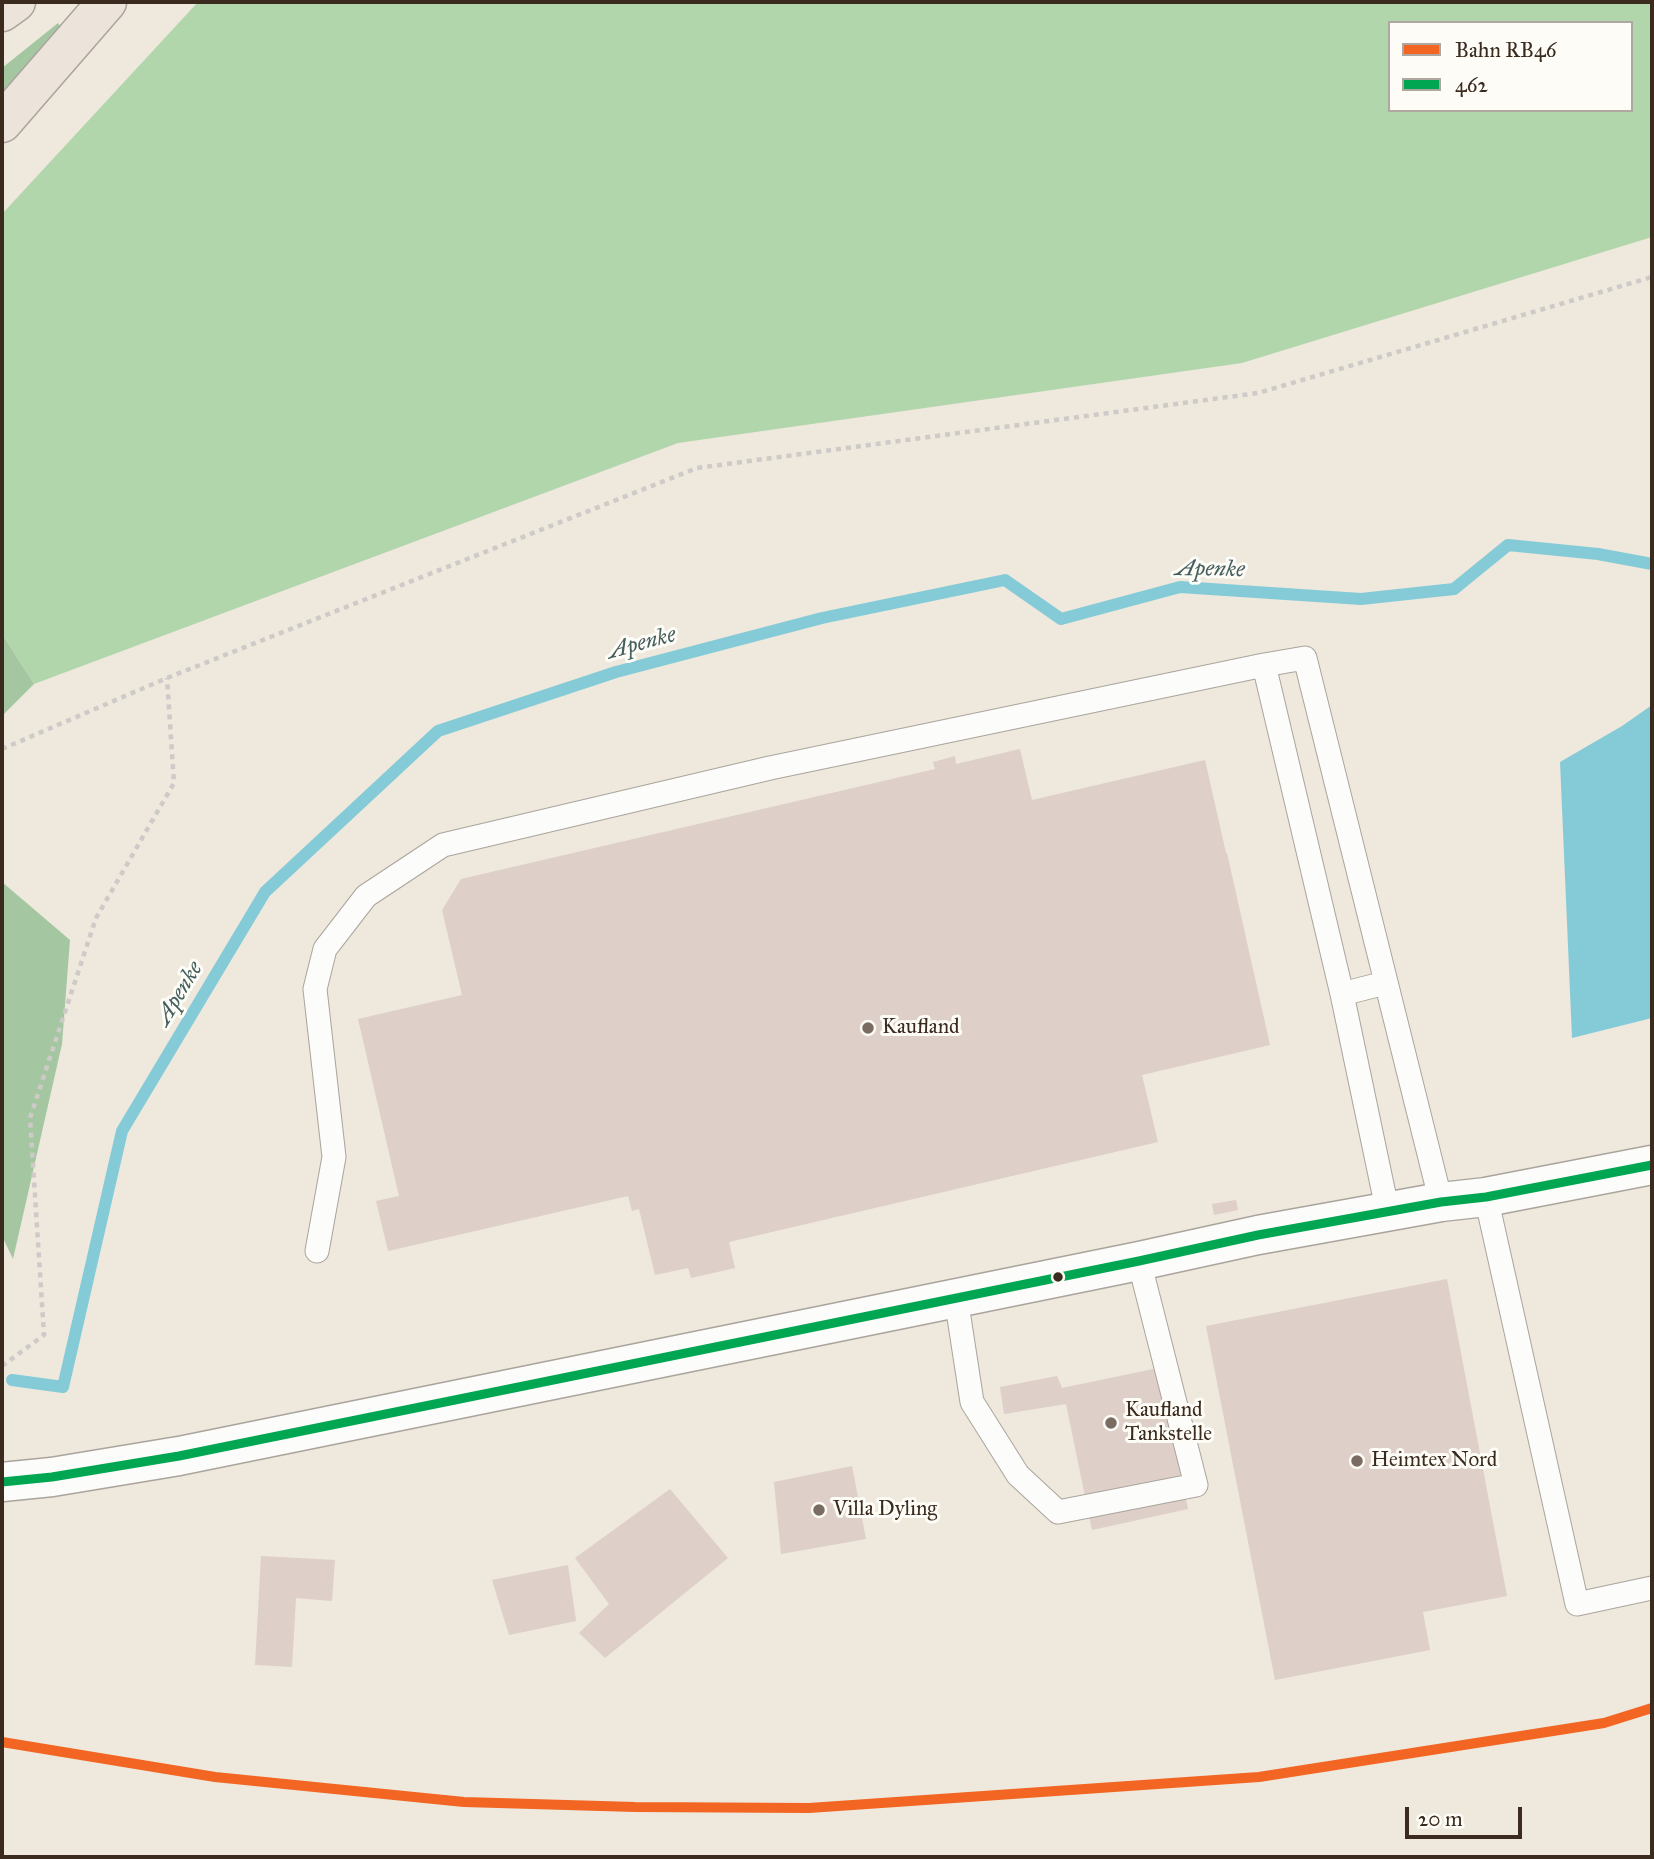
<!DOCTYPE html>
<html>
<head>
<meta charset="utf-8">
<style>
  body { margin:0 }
  #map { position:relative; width:1654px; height:1859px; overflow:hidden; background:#eee8dd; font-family:"IM FELL Great Primer",serif }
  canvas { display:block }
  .frame { position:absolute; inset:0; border:4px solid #3b2a1e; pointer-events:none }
  .legend { position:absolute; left:1388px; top:21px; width:245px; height:91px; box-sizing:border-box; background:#fdfcf7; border:2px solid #afa8a0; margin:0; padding:9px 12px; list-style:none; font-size:21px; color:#3b2a1e }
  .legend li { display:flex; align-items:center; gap:14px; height:35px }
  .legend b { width:35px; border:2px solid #afa8a0 }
  .scale { position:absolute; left:1405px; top:1807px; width:117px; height:32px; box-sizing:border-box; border:4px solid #3b2a1e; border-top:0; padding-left:9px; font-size:21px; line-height:24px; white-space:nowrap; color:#3b2a1e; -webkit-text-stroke:5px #fdfcf7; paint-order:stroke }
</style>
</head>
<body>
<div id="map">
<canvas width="1654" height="1859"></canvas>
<div class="frame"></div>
<ul class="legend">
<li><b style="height:9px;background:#f26522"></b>Bahn RB46</li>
<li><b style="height:9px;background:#00a651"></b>462</li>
</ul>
<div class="scale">20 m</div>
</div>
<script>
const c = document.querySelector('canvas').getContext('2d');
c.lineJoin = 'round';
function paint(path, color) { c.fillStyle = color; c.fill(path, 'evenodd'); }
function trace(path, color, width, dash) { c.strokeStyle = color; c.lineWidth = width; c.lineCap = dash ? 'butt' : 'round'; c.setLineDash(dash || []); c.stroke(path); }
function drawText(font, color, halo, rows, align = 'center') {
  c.font = font + ' "IM FELL Great Primer",serif'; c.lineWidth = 6; c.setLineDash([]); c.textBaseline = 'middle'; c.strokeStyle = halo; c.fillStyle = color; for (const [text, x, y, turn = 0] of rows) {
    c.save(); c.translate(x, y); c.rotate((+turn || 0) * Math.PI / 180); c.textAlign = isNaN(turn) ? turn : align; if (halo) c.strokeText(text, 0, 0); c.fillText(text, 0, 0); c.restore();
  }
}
const green = new Path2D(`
  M 198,2 L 1652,2 L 1652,237 L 1242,363 L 678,443 L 34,684 L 2,634 L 2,214 ZM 1390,23 L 1631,23 L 1631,110 L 1390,110 Z`);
const forest = new Path2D(`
  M 58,23 L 64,32 L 2,105 L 2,68 Z
  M 2,634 L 34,684 L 2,716 Z
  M 2,882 L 70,940 L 62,1044 L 13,1259 L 2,1236 Z`);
const water = new Path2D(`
  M 1652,705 L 1652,1018 L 1572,1038 L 1560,762 L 1622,726 Z`);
const stream = new Path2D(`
  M 12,1380 L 63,1387 L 122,1131 L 265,892 L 438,731 L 616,672 L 822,618 L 1005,580 L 1061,619 L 1180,587 L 1361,599 L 1454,589 L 1508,545 L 1598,554 L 1652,564`);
const building = new Path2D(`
  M 1020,749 L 1032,800 L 1205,760 L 1226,853 L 1227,853 L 1270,1045 L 1142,1075 L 1158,1142 L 729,1242 L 735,1268 L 691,1278 L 688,1268 L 655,1275 L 639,1209 L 632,1211 L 628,1196 L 388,1251 L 376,1201 L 399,1196 L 358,1019 L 462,995 L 442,910 L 461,879 L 935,769 L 933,762 L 955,756 L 956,764 Z
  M 1236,1200 L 1238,1210 L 1214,1215 L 1212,1204 Z
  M 1447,1279 L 1507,1596 L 1423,1612 L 1430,1650 L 1275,1680 L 1206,1326 Z
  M 1158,1368 L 1188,1509 L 1092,1530 L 1066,1404 L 1004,1414 L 1000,1387 L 1057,1376 L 1062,1388 Z
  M 852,1466 L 866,1539 L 781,1554 L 774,1482 Z
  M 670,1489 L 728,1558 L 605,1658 L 579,1633 L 609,1604 L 575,1558 Z
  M 261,1556 L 335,1560 L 332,1601 L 296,1598 L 292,1667 L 255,1665 Z
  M 568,1565 L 576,1621 L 509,1635 L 492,1580 Z`);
const path = new Path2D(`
  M 2,749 L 167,678 L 697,468 L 1258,393 L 1652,277
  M 2,1366 L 44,1335 L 30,1118 L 96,918 L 174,783 L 167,678`);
const service = new Path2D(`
  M 1342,994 L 1385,983
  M 1486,1197 L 1577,1604 L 1652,1588
  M 1388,1213 L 1342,994 L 1264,665 L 1305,658 L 1441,1202
  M 317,1251 L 334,1157 L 315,989 L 325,949 L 366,896 L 443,845 L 770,768 L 1264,665
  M 956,1298 L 972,1402 L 1018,1475 L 1058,1512 L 1196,1485 L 1139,1261`);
const tertiary = new Path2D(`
  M 2,1482 L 52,1477 L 179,1456 L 1139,1261 L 1258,1235 L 1441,1202 L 1486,1197 L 1652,1165`);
const trunk = new Path2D(`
  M 2,12 L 16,2
  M 2,123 L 107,2`);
const bus1 = new Path2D(`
  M 2,1482 L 52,1477 L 179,1456 L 1139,1261 L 1258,1235 L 1441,1202 L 1486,1197 L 1652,1165`);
const rail1 = new Path2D(`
  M 2,1742 L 215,1777 L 464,1802 L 635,1807 L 809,1808 L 1259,1777 L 1604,1723 L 1652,1708`);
const markers = [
  [868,1028,7,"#7a6c61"],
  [1058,1277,6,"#3b2a1e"],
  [1111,1423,7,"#7a6c61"],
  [1357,1461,7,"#7a6c61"],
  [819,1510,7,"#7a6c61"]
];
const poiNames = [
  ["Kaufland",882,1028],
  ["Kaufland",1125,1411],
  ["Tankstelle",1125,1435],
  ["Heimtex Nord",1371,1461],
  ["Villa Dyling",833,1510]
];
const waterNames = [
  ["Apenke",1210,570,1],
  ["Apenke",642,644,-15],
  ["Apenke",180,994,-59]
];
paint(green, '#b2d6ab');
paint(forest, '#a4c7a1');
paint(water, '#84cbd7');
trace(stream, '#84cbd7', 12);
paint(building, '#decfc8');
trace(service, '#aaa49d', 25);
trace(tertiary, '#aaa49d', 41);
trace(trunk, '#aaa49d', 41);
trace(path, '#cdcac7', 4.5, [5, 5]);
trace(service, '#fcfcfa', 23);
trace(tertiary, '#fcfcfa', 38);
trace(trunk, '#ece4da', 38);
trace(bus1, '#00a651', 9);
trace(rail1, '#f26522', 10);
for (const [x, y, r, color] of markers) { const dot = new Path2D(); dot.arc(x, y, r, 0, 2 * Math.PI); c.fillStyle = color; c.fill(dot); trace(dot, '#fdfcf7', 2.5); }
drawText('21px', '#3b2a1e', '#fdfcf7', poiNames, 'left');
drawText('italic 23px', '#455e5e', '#fdfcf7', waterNames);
</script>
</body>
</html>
